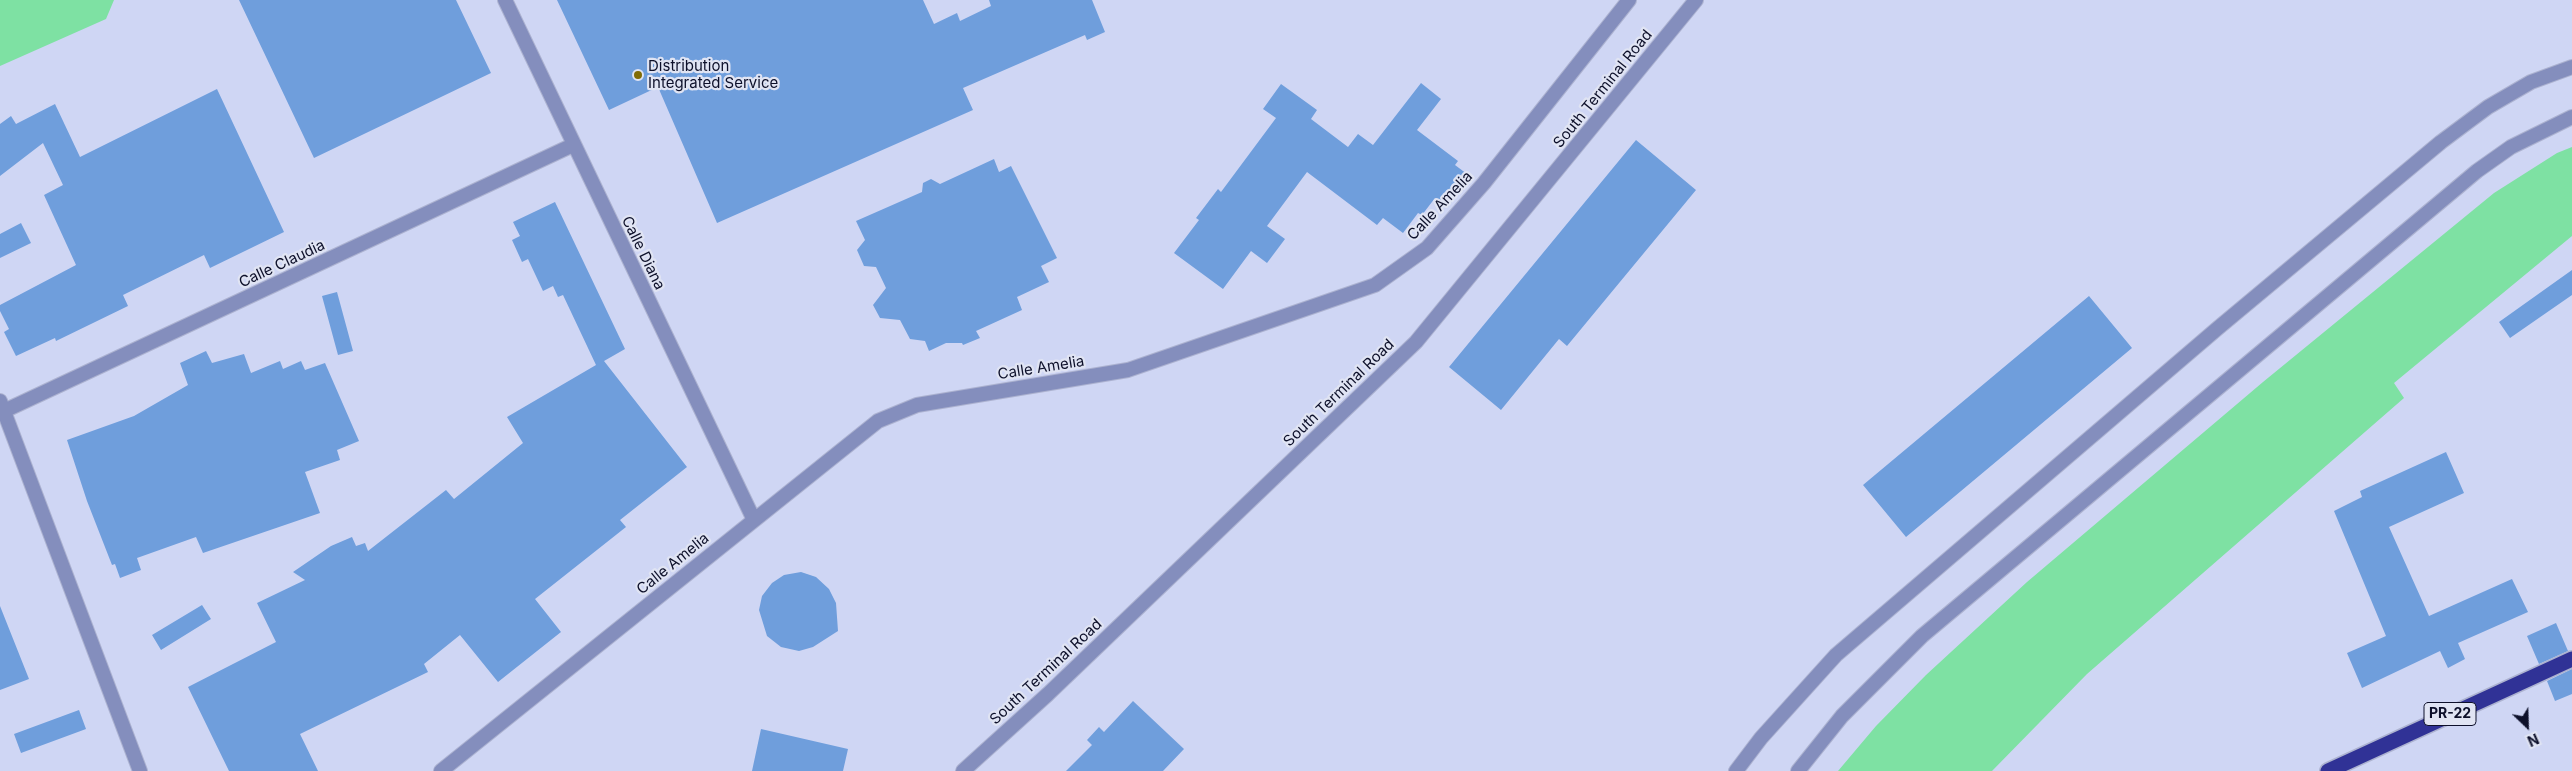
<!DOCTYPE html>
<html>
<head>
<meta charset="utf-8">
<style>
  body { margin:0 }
  #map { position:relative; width:2572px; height:771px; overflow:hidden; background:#cfd6f4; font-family:Inter,sans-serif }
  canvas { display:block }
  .north { position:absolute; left:2502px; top:701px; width:50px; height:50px; -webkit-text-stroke:4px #e0e4f3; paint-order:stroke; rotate:156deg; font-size:14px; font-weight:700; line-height:20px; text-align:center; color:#0d102a }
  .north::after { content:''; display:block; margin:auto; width:18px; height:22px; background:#0d102a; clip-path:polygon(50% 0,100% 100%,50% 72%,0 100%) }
</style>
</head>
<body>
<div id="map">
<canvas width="2572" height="771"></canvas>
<div class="north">N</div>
</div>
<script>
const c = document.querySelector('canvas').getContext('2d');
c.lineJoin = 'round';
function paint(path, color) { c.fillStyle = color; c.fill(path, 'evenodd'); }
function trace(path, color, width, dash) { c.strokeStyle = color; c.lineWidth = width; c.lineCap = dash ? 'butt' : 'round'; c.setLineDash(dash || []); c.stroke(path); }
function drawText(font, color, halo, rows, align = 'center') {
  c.font = font + ' Inter,sans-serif'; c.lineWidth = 4.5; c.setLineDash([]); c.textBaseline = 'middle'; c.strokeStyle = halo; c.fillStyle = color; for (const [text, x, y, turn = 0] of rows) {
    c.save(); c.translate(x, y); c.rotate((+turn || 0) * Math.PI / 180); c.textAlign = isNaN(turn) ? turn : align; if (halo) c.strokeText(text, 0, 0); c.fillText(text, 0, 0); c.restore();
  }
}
const green = new Path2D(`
  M 0,0 L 114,0 L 106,19 L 0,66 Z
  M 2572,147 L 2572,236 L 2394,383 L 2404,398 L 2087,674 L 1992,771 L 1838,771 L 1876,726 L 1926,675 L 2027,582 L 2263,382 L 2494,193 L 2557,153 Z`);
const building = new Path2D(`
  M 239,0 L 456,0 L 491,73 L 314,158 Z
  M 557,0 L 923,0 L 934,24 L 957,13 L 960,21 L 991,6 L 989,0 L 1092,0 L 1105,32 L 1087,40 L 1085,35 L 963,88 L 973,110 L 717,223 L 658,87 L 609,110 Z
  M 1421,83 L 1441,99 L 1417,130 L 1458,161 L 1455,165 L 1471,177 L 1448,207 L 1435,198 L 1422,215 L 1418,213 L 1403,233 L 1383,218 L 1377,225 L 1307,172 L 1267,226 L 1285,239 L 1267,263 L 1251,251 L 1223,289 L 1174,253 L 1199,220 L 1196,218 L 1218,189 L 1221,192 L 1276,118 L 1263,109 L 1281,84 L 1317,110 L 1311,119 L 1348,147 L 1358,134 L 1373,145 Z
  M 217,89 L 284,232 L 210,268 L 204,255 L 123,295 L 128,306 L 56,341 L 55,338 L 16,356 L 4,332 L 9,329 L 0,311 L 0,305 L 76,265 L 44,195 L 63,185 L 43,143 L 0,176 L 0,124 L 11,116 L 16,124 L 55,104 L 80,157 Z
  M 1636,140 L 1696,190 L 1567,346 L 1559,339 L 1501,410 L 1449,367 Z
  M 994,159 L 999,172 L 1011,166 L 1057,258 L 1041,266 L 1049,282 L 1017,297 L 1022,310 L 976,331 L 980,338 L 963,345 L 962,343 L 946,343 L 929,351 L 925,341 L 910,339 L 900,320 L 880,318 L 873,305 L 886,288 L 876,267 L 864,266 L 857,250 L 865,240 L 856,221 L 922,192 L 923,183 L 931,179 L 940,184 Z
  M 555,202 L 625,349 L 604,361 L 687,467 L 620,520 L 626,527 L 535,599 L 561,632 L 498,682 L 460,635 L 424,664 L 428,672 L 300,734 L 318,771 L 229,771 L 188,687 L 276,642 L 257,603 L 305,580 L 293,572 L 331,546 L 352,537 L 356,546 L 365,543 L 368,551 L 446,490 L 454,499 L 523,443 L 507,417 L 596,365 L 563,295 L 558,297 L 553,286 L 543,291 L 528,259 L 522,262 L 512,240 L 520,236 L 513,222 Z
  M 21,223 L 31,243 L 0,258 L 0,234 Z
  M 2572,270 L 2572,295 L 2510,338 L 2499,322 Z
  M 337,292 L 353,351 L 338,355 L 322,296 Z
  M 2089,296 L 2132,348 L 1906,537 L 1863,485 Z
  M 206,351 L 212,363 L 244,354 L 251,373 L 280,361 L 283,369 L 301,361 L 305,370 L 325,363 L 359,441 L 337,450 L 340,460 L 305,472 L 320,513 L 203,553 L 196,537 L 137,558 L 141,570 L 120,578 L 115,564 L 112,565 L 87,501 L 67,440 L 134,416 L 188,385 L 180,363 Z
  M 2446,452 L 2464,493 L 2389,527 L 2429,616 L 2512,579 L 2528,612 L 2458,643 L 2465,659 L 2448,668 L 2440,651 L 2362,688 L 2347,653 L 2386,636 L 2334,511 L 2362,497 L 2360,491 Z
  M 801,572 L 816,577 L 829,589 L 836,603 L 838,631 L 813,647 L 799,651 L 781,647 L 767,636 L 759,610 L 762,596 L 772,583 L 784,575 Z
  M 202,605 L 211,619 L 161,650 L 152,635 Z
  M 0,606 L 29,679 L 0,690 Z
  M 2556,623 L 2568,651 L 2539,664 L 2527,636 Z
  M 2572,669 L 2572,694 L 2555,701 L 2547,681 Z
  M 1133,701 L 1184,749 L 1163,771 L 1066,771 L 1092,745 L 1087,740 L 1099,727 L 1104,732 Z
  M 79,710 L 86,729 L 21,753 L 14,734 Z
  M 761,729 L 848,749 L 843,771 L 752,771 Z`);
const minor = new Path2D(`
  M 505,0 L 754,520
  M 0,401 L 140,771
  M 4,411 L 573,145
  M 441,771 L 878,421 L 917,405 L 1128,370 L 1375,285 L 1427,248 L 1484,183 L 1629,0
  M 963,771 L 1048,694 L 1416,342 L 1696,0`);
const tertiary = new Path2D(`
  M 1736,771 L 1761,738 L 1836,655 L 2218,328 L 2441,142 L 2488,107 L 2531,82 L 2572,67
  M 1798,771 L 1842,716 L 1922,636 L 2477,171 L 2511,147 L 2572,117`);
const motorway = new Path2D(`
  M 2328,771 L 2572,659`);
const markers = [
  [638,75,5,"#816c06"]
];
const shields = [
  [2450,714,52]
];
const shieldNames = [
  ["PR-22",2450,714]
];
const poiNames = [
  ["Distribution",648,66],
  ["Integrated Service",648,83]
];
const streetNames = [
  ["South Terminal Road",1603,89,-51],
  ["Calle Amelia",1440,206,-47],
  ["Calle Diana",643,253,64],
  ["Calle Claudia",282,264,-25],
  ["Calle Amelia",1041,368,-9],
  ["South Terminal Road",1339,393,-44],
  ["Calle Amelia",673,564,-39],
  ["South Terminal Road",1046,672,-43]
];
paint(green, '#7ee1a3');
paint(building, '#6f9edc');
trace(minor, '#acb2d0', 16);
trace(tertiary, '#acb2d0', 16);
trace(motorway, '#acb2d0', 18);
trace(minor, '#848ebd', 14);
trace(tertiary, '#848ebd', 14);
trace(motorway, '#303296', 15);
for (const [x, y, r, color] of markers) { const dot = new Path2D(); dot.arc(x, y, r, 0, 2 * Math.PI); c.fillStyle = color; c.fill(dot); trace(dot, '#e0e4f3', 2); }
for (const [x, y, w] of shields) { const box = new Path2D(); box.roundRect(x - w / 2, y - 11.5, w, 23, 4); c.fillStyle = '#e0e4f3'; c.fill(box); trace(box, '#0d102a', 1); }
drawText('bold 14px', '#0d102a', null, shieldNames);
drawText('15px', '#0d102a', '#e0e4f3', poiNames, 'left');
drawText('15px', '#0d102a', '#e0e4f3', streetNames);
</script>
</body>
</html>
